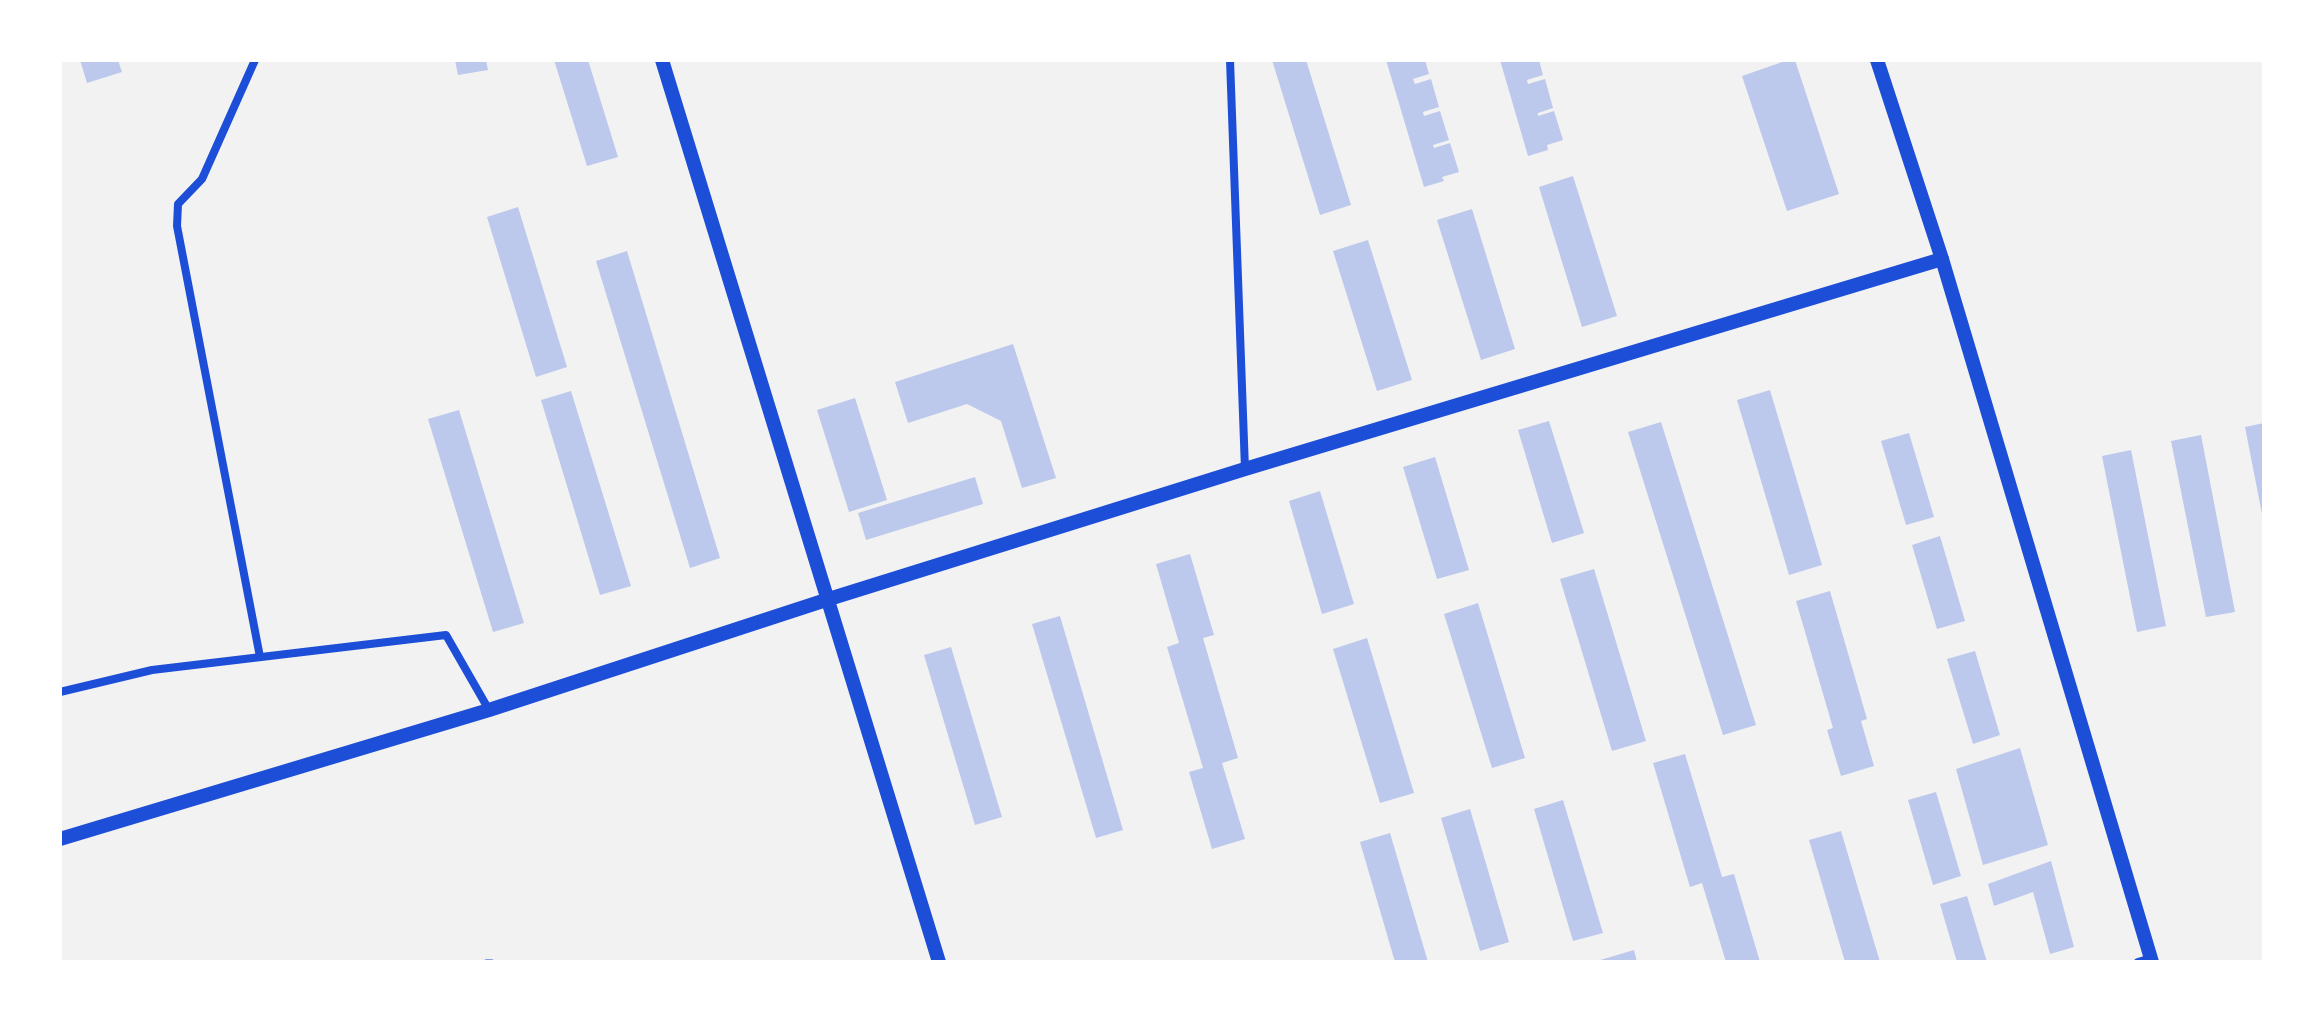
<!DOCTYPE html>
<html>
<head>
<meta charset="utf-8">
<style>
  body { margin:0 }
  #map { position:relative; width:2324px; height:1022px; overflow:hidden; background:#f2f2f2; font-family:"Fira Sans Condensed",sans-serif }
  canvas { display:block }
  .frame { position:absolute; inset:0; border:62px solid #fff; pointer-events:none }
</style>
</head>
<body>
<div id="map">
<canvas width="2324" height="1022"></canvas>
<div class="frame"></div>
</div>
<script>
const c = document.querySelector('canvas').getContext('2d');
c.lineJoin = 'round';
function paint(path, color) { c.fillStyle = color; c.fill(path, 'evenodd'); }
function trace(path, color, width, dash) { c.strokeStyle = color; c.lineWidth = width; c.lineCap = dash ? 'butt' : 'round'; c.setLineDash(dash || []); c.stroke(path); }
const building = new Path2D(`
  M 80,60 L 118,60 L 122,72 L 87,83 Z
  M 455,60 L 486,60 L 488,70 L 458,75 Z
  M 554,60 L 588,60 L 618,157 L 587,166 Z
  M 1272,60 L 1306,60 L 1351,205 L 1320,215 Z
  M 1386,60 L 1425,60 L 1429,74 L 1413,79 L 1415,84 L 1431,79 L 1439,107 L 1423,112 L 1424,116 L 1440,111 L 1449,140 L 1433,145 L 1434,148 L 1450,143 L 1459,172 L 1442,177 L 1444,181 L 1424,187 Z
  M 1500,60 L 1539,60 L 1543,75 L 1527,80 L 1528,84 L 1545,79 L 1553,108 L 1538,113 L 1538,116 L 1554,111 L 1563,140 L 1547,145 L 1548,150 L 1528,156 Z
  M 1788,60 L 1795,60 L 1839,194 L 1787,211 L 1742,76 Z
  M 1573,176 L 1617,316 L 1582,327 L 1539,187 Z
  M 518,207 L 567,367 L 536,377 L 487,217 Z
  M 1472,209 L 1515,349 L 1481,360 L 1437,220 Z
  M 1368,240 L 1412,380 L 1377,391 L 1333,251 Z
  M 627,251 L 720,558 L 690,568 L 596,261 Z
  M 1013,344 L 1056,478 L 1022,488 L 1001,421 L 967,404 L 908,423 L 895,382 Z
  M 1770,390 L 1822,565 L 1789,575 L 1737,400 Z
  M 571,391 L 631,586 L 600,595 L 541,400 Z
  M 855,398 L 887,500 L 849,512 L 817,410 Z
  M 459,410 L 524,623 L 493,632 L 428,419 Z
  M 1549,421 L 1584,533 L 1552,543 L 1518,430 Z
  M 1661,422 L 1756,725 L 1723,735 L 1628,432 Z
  M 2264,423 L 2264,519 L 2263,519 L 2245,427 Z
  M 1909,433 L 1934,517 L 1906,525 L 1881,441 Z
  M 2201,435 L 2235,612 L 2206,617 L 2171,441 Z
  M 2131,450 L 2166,626 L 2137,632 L 2102,456 Z
  M 1435,457 L 1469,570 L 1437,579 L 1403,467 Z
  M 975,477 L 983,504 L 866,540 L 858,513 Z
  M 1320,491 L 1354,604 L 1322,614 L 1289,501 Z
  M 1940,536 L 1965,621 L 1937,629 L 1912,545 Z
  M 1190,554 L 1214,635 L 1203,638 L 1238,758 L 1222,763 L 1245,839 L 1212,849 L 1189,772 L 1203,768 L 1167,647 L 1179,643 L 1156,564 Z
  M 1594,569 L 1646,741 L 1612,751 L 1560,579 Z
  M 1830,591 L 1867,719 L 1861,721 L 1874,766 L 1841,776 L 1827,730 L 1833,728 L 1796,601 Z
  M 1478,603 L 1525,758 L 1492,768 L 1444,614 Z
  M 1060,616 L 1123,830 L 1096,838 L 1032,624 Z
  M 1367,638 L 1414,793 L 1380,803 L 1333,649 Z
  M 951,647 L 1002,817 L 975,825 L 924,655 Z
  M 1975,651 L 2000,735 L 1973,744 L 1947,659 Z
  M 2020,748 L 2048,845 L 1983,865 L 1956,769 Z
  M 1685,754 L 1722,877 L 1734,874 L 1760,962 L 1726,962 L 1702,883 L 1690,887 L 1653,763 Z
  M 1936,792 L 1961,876 L 1933,885 L 1908,800 Z
  M 1563,800 L 1603,933 L 1573,941 L 1534,809 Z
  M 1470,809 L 1509,942 L 1480,951 L 1441,818 Z
  M 1841,831 L 1880,962 L 1845,962 L 1809,840 Z
  M 1390,833 L 1428,962 L 1395,962 L 1360,842 Z
  M 2051,861 L 2074,947 L 2050,954 L 2033,892 L 1994,906 L 1988,884 Z
  M 1967,896 L 1987,962 L 1957,962 L 1940,904 Z
  M 1634,950 L 1637,962 L 1597,962 L 1597,961 Z`);
const service = new Path2D(`
  M 486,962 L 492,962`);
const minor = new Path2D(`
  M 255,60 L 202,179 L 178,204 L 177,226 L 260,657
  M 1230,60 L 1245,469
  M 60,692 L 152,670 L 446,635 L 489,710
  M 2138,962 L 2151,958`);
const tertiary = new Path2D(`
  M 662,60 L 939,962
  M 60,839 L 489,710 L 829,599 L 1245,469 L 1942,259`);
const secondary = new Path2D(`
  M 1877,60 L 1942,259 L 2152,962`);
paint(building, '#bdc9ec');
trace(service, '#1d4ed8', 5);
trace(minor, '#1d4ed8', 8);
trace(tertiary, '#1d4ed8', 14);
trace(secondary, '#1d4ed8', 14);
</script>
</body>
</html>
